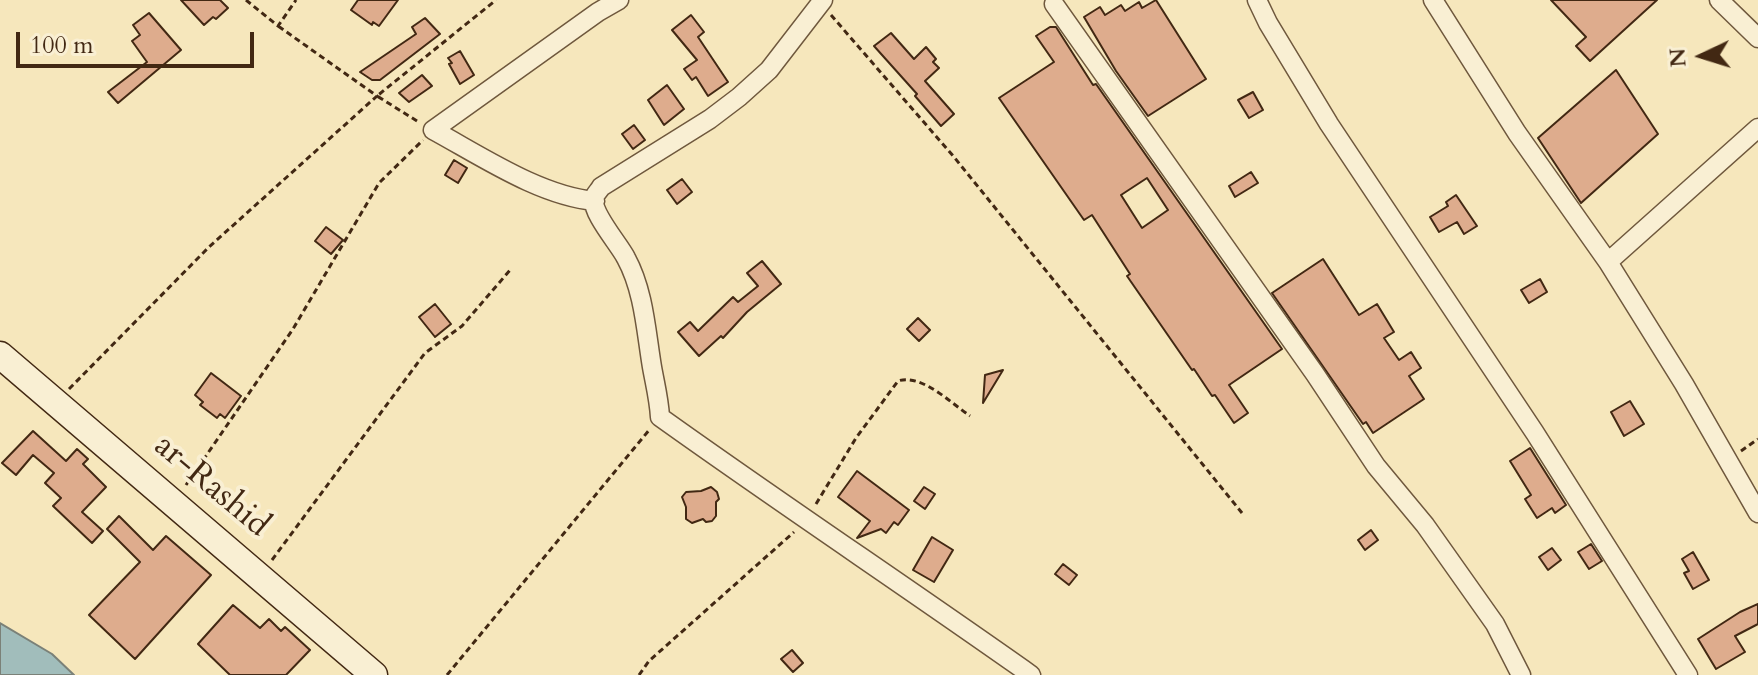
<!DOCTYPE html>
<html>
<head>
<meta charset="utf-8">
<style>
  body { margin:0 }
  #map { position:relative; width:1758px; height:675px; overflow:hidden; background:#f6e7bc; font-family:Cardo,serif }
  canvas { display:block }
  .north { position:absolute; left:1662px; top:16px; width:80px; height:80px; -webkit-text-stroke:6px #f9efd3; paint-order:stroke; rotate:266deg; font-size:22px; font-weight:700; line-height:32px; text-align:center; color:#422813 }
  .north::after { content:''; display:block; margin:auto; width:28px; height:36px; background:#422813; clip-path:polygon(50% 0,100% 100%,50% 72%,0 100%) }
  .scale { position:absolute; left:16px; top:32px; width:238px; height:36px; box-sizing:border-box; border:4px solid #422813; border-top:0; padding-left:10px; font-size:24px; line-height:28px; white-space:nowrap; color:#422813; -webkit-text-stroke:6px #f9efd3; paint-order:stroke }
</style>
</head>
<body>
<div id="map">
<canvas width="1758" height="675"></canvas>
<div class="north">N</div>
<div class="scale">100 m</div>
</div>
<script>
const c = document.querySelector('canvas').getContext('2d');
c.lineJoin = 'round';
function paint(path, color) { c.fillStyle = color; c.fill(path, 'evenodd'); }
function trace(path, color, width, dash) { c.strokeStyle = color; c.lineWidth = width; c.lineCap = dash ? 'butt' : 'round'; c.setLineDash(dash || []); c.stroke(path); }
function drawText(font, color, halo, rows, align = 'center') {
  c.font = font + ' Cardo,serif'; c.lineWidth = 8; c.setLineDash([]); c.textBaseline = 'middle'; c.strokeStyle = halo; c.fillStyle = color; for (const [text, x, y, turn = 0] of rows) {
    c.save(); c.translate(x, y); c.rotate((+turn || 0) * Math.PI / 180); c.textAlign = isNaN(turn) ? turn : align; if (halo) c.strokeText(text, 0, 0); c.fillText(text, 0, 0); c.restore();
  }
}
const water = new Path2D(`
  M 0,623 L 52,654 L 74,675 L 0,675 Z`);
const building = new Path2D(`
  M 181,0 L 220,0 L 228,8 L 216,19 L 213,17 L 204,25 Z
  M 358,0 L 398,0 L 379,26 L 373,22 L 372,25 L 351,10 Z
  M 1156,0 L 1206,79 L 1148,116 L 1116,71 L 1084,17 L 1100,7 L 1105,15 L 1121,5 L 1125,11 L 1139,2 L 1142,8 Z
  M 1551,0 L 1657,0 L 1590,61 L 1576,46 L 1586,37 Z
  M 149,13 L 181,50 L 118,103 L 108,92 L 147,62 L 132,41 L 140,35 L 133,25 Z
  M 691,15 L 704,32 L 698,37 L 728,82 L 708,96 L 696,77 L 692,80 L 684,69 L 697,60 L 672,30 Z
  M 425,18 L 440,34 L 380,80 L 372,80 L 360,72 L 416,34 L 412,27 Z
  M 1050,27 L 1056,27 L 1093,85 L 1096,84 L 1282,349 L 1229,385 L 1248,413 L 1234,423 L 1215,395 L 1212,396 L 1194,369 L 1192,370 L 1127,276 L 1130,274 L 1092,215 L 1084,220 L 999,98 L 1054,62 L 1036,36 ZM 1147,178 L 1168,210 L 1142,228 L 1121,195 Z
  M 891,33 L 914,59 L 926,47 L 936,59 L 933,62 L 939,68 L 925,81 L 954,114 L 941,126 L 915,96 L 917,94 L 874,46 Z
  M 460,51 L 474,75 L 460,84 L 449,64 L 452,63 L 448,58 Z
  M 1616,70 L 1658,134 L 1581,203 L 1538,138 Z
  M 422,75 L 432,86 L 409,102 L 399,93 Z
  M 667,85 L 684,109 L 664,125 L 648,100 Z
  M 1253,92 L 1263,110 L 1249,118 L 1238,100 Z
  M 634,125 L 645,140 L 633,149 L 622,134 Z
  M 454,160 L 467,168 L 458,183 L 445,175 Z
  M 1251,172 L 1258,183 L 1235,197 L 1229,186 Z
  M 682,179 L 692,192 L 677,204 L 667,190 Z
  M 1456,195 L 1477,226 L 1464,234 L 1457,222 L 1439,232 L 1430,217 L 1448,206 L 1446,202 Z
  M 326,227 L 343,240 L 331,254 L 315,241 Z
  M 1323,259 L 1359,315 L 1377,304 L 1394,332 L 1384,338 L 1399,360 L 1411,352 L 1421,368 L 1409,376 L 1424,399 L 1373,433 L 1366,422 L 1363,424 L 1272,293 Z
  M 762,261 L 781,284 L 747,312 L 723,338 L 721,336 L 699,356 L 678,332 L 690,322 L 698,331 L 733,297 L 738,302 L 758,286 L 747,273 Z
  M 1540,279 L 1547,292 L 1529,303 L 1521,290 Z
  M 435,304 L 451,324 L 435,337 L 419,317 Z
  M 918,318 L 930,330 L 919,341 L 907,329 Z
  M 1003,370 L 983,403 L 985,375 Z
  M 211,373 L 241,396 L 225,418 L 220,414 L 217,418 L 200,405 L 203,402 L 195,395 Z
  M 1630,401 L 1644,424 L 1624,436 L 1611,412 Z
  M 33,431 L 66,461 L 77,449 L 88,459 L 83,464 L 106,487 L 82,512 L 103,531 L 92,543 L 53,506 L 61,498 L 45,483 L 54,473 L 33,455 L 16,475 L 2,463 Z
  M 1530,448 L 1566,505 L 1555,513 L 1552,508 L 1537,518 L 1525,499 L 1531,495 L 1510,461 Z
  M 857,471 L 909,510 L 898,525 L 894,522 L 886,533 L 881,529 L 857,538 L 870,521 L 838,497 Z
  M 711,487 L 717,492 L 719,499 L 716,502 L 716,516 L 712,521 L 706,522 L 703,519 L 692,523 L 686,519 L 686,507 L 682,497 L 686,492 L 701,491 Z
  M 924,487 L 935,494 L 925,509 L 914,501 Z
  M 119,516 L 153,550 L 166,536 L 211,575 L 135,659 L 89,615 L 140,562 L 107,529 Z
  M 1371,530 L 1378,540 L 1365,550 L 1358,540 Z
  M 932,537 L 953,550 L 934,582 L 913,570 Z
  M 1591,544 L 1602,561 L 1589,569 L 1578,552 Z
  M 1552,548 L 1561,560 L 1548,570 L 1539,557 Z
  M 1693,552 L 1709,580 L 1693,589 L 1684,573 L 1689,571 L 1682,559 Z
  M 1063,564 L 1077,575 L 1069,585 L 1055,574 Z
  M 1758,604 L 1758,624 L 1735,636 L 1745,652 L 1716,669 L 1698,639 L 1740,612 Z
  M 233,605 L 260,628 L 269,619 L 281,631 L 285,627 L 310,650 L 286,675 L 230,675 L 198,644 Z
  M 792,650 L 803,663 L 793,672 L 781,659 Z`);
const path = new Path2D(`
  M 246,0 L 278,26 L 296,0
  M 831,15 L 954,157 L 1242,513
  M 417,121 L 377,96 L 496,0
  M 69,389 L 209,247 L 377,96 L 278,26
  M 1741,451 L 1758,439
  M 186,485 L 293,329 L 379,183 L 423,140
  M 816,504 L 856,438 L 898,381 C 921,373 951,403 970,416
  M 272,560 L 425,353 L 462,326 L 511,269
  M 447,675 L 650,429
  M 639,675 L 649,661 L 794,532`);
const street = new Path2D(`
  M 823,0 L 769,70 L 739,97 L 710,119 L 601,187 C 599,191 595,194 594,198 C 591,213 619,244 626,258 C 644,291 646,331 652,367 C 655,384 659,399 660,417 C 783,505 908,588 1031,675
  M 1257,0 L 1268,23 L 1329,124 L 1535,433 L 1688,675
  M 1433,0 L 1517,133 L 1608,262 L 1684,384 L 1758,513
  M 1719,0 L 1758,38
  M 1054,4 L 1315,374 L 1376,466 L 1425,525 L 1495,624 L 1521,675
  M 595,201 C 540,196 481,156 433,130 L 598,12 L 619,0
  M 1608,262 L 1758,128`);
const secondary = new Path2D(`
  M 0,355 L 374,675`);
const streetNames = [
  ["ar-Rashid",211,487,40]
];
paint(water, '#a1bdbb');
trace(water, '#7b8178', 2);
paint(building, '#deac8d');
trace(building, '#422813', 2);
trace(street, '#6f583d', 21);
trace(secondary, '#422813', 29);
trace(path, '#422813', 3, [6, 4]);
trace(street, '#f9efd3', 18);
trace(secondary, '#f9efd3', 26);
drawText('34px', '#422813', '#f9efd3', streetNames);
</script>
</body>
</html>
